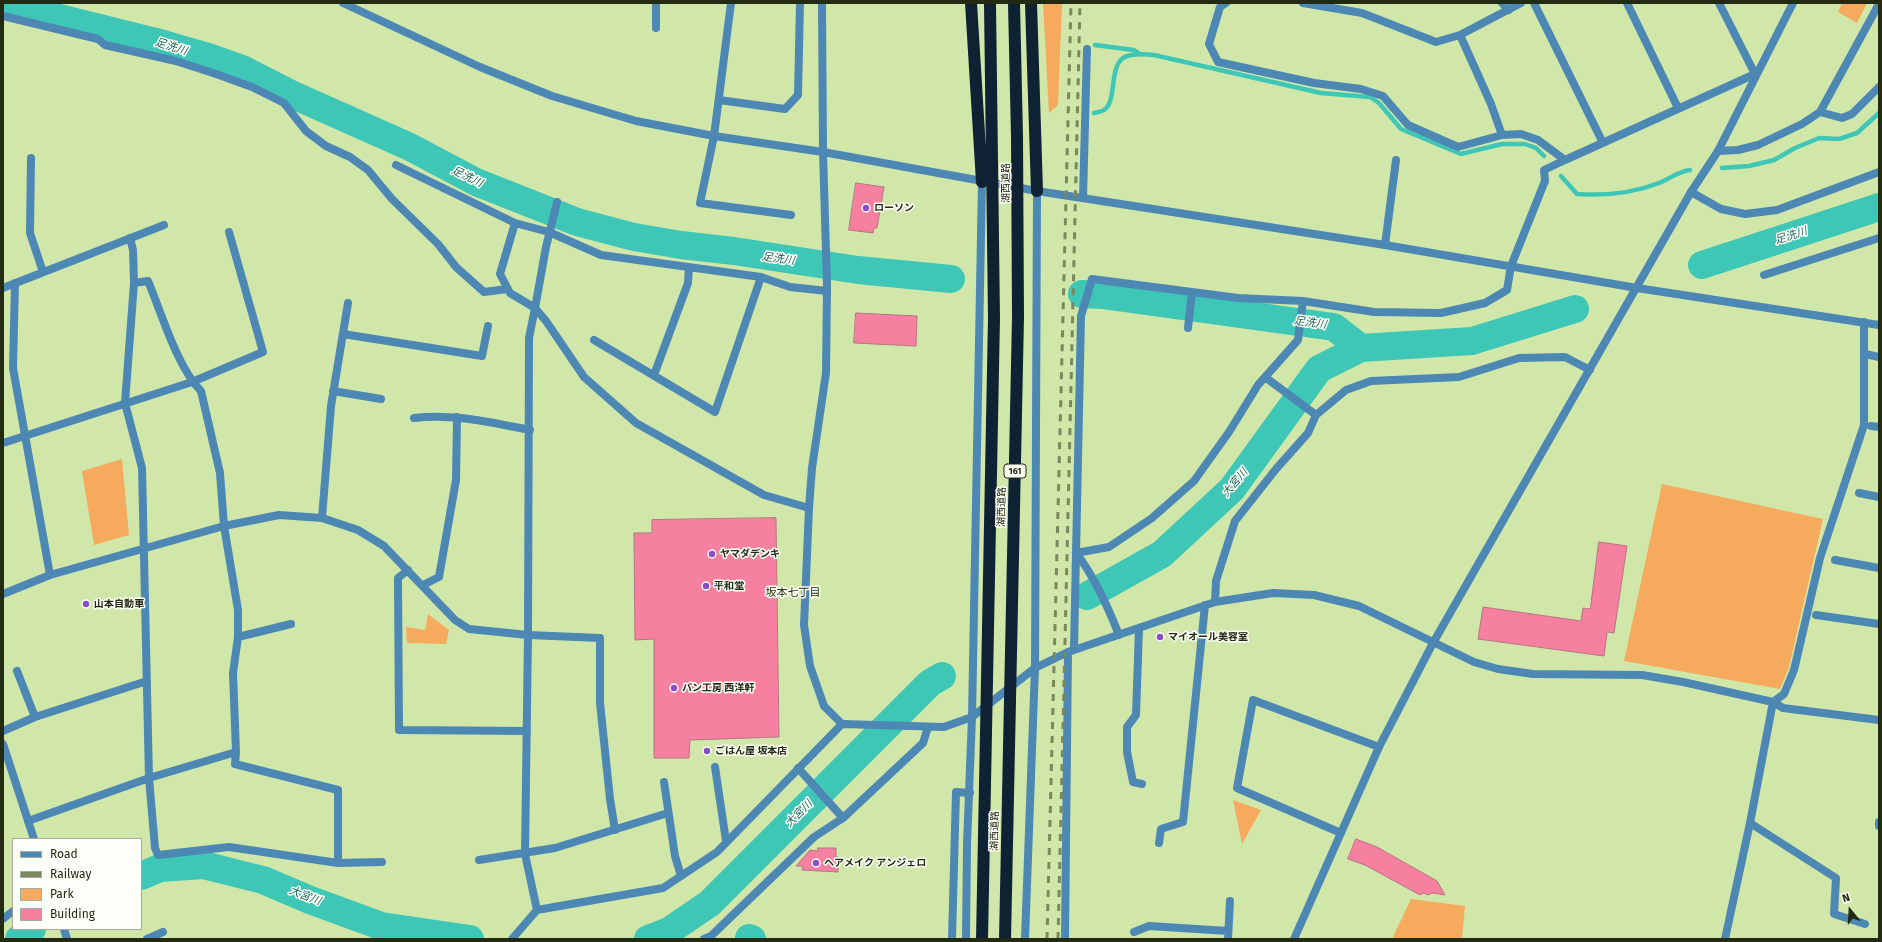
<!DOCTYPE html>
<html>
<head>
<meta charset="utf-8">
<style>
  body { margin:0 }
  #map { position:relative; width:1882px; height:942px; overflow:hidden; background:#d1e7a9; font-family:"Fira Sans",sans-serif }
  canvas { display:block }
  .frame { position:absolute; inset:0; border:4px solid #222a12; pointer-events:none }
  .legend { position:absolute; left:12px; top:838px; width:130px; height:92px; box-sizing:border-box; background:#fcfff8; border:1px solid #a5aa9c; margin:0; padding:5px 7px; list-style:none; font-size:12px; color:#222a12 }
  .legend li { display:flex; align-items:center; gap:8px; height:20px }
  .legend b { width:20px; border:1px solid #a5aa9c }
  .north { position:absolute; left:1830px; top:890px; width:40px; height:40px; -webkit-text-stroke:3px #fcfff8; paint-order:stroke; rotate:342deg; font-size:11px; font-weight:700; line-height:16px; text-align:center; color:#222a12 }
  .north::after { content:''; display:block; margin:auto; width:14px; height:18px; background:#222a12; clip-path:polygon(50% 0,100% 100%,50% 72%,0 100%) }
</style>
</head>
<body>
<div id="map">
<canvas width="1882" height="942"></canvas>
<div class="frame"></div>
<ul class="legend">
<li><b style="height:5px;background:#4d87b4"></b>Road</li>
<li><b style="height:5px;background:#79885d"></b>Railway</li>
<li><b style="height:11px;background:#f6aa5d"></b>Park</li>
<li><b style="height:11px;background:#f580a0"></b>Building</li>
</ul>
<div class="north">N</div>
</div>
<script>
const c = document.querySelector('canvas').getContext('2d');
c.lineJoin = 'round';
function paint(path, color) { c.fillStyle = color; c.fill(path, 'evenodd'); }
function trace(path, color, width, dash) { c.strokeStyle = color; c.lineWidth = width; c.lineCap = dash ? 'butt' : 'round'; c.setLineDash(dash || []); c.stroke(path); }
function drawText(font, color, halo, rows, align = 'center') {
  c.font = font + ' "Fira Sans","Noto Sans JP",sans-serif'; c.lineWidth = 3; c.setLineDash([]); c.textBaseline = 'middle'; c.strokeStyle = halo; c.fillStyle = color; for (const [text, x, y, turn = 0] of rows) {
    c.save(); c.translate(x, y); c.rotate((+turn || 0) * Math.PI / 180); c.textAlign = isNaN(turn) ? turn : align; if (halo) c.strokeText(text, 0, 0); c.fillText(text, 0, 0); c.restore();
  }
}
const green = new Path2D(`
  M 1043,3 L 1062,3 L 1058,105 L 1049,113 Z
  M 1842,3 L 1867,3 L 1857,23 L 1838,12 Z
  M 122,459 L 129,535 L 94,545 L 82,471 Z
  M 1662,484 L 1823,519 L 1789,667 L 1780,689 L 1624,661 Z
  M 428,614 L 449,630 L 446,644 L 407,643 L 406,627 L 425,630 Z
  M 1233,800 L 1261,810 L 1242,844 Z
  M 1411,899 L 1465,906 L 1462,939 L 1392,939 Z`);
const stream = new Path2D(`
  M 1095,45 L 1134,50 L 1140,54
  M 1094,113 C 1097,112 1101,112 1104,110 C 1117,102 1109,68 1123,58 C 1131,53 1144,54 1154,55 L 1321,93 L 1370,97 L 1379,103 L 1401,129 L 1461,154 L 1502,144 L 1525,144 L 1536,148 L 1544,156
  M 1722,168 L 1749,166 L 1774,160 L 1795,148 L 1819,138 L 1839,139 L 1857,133 L 1879,113
  M 1561,176 L 1577,194 C 1604,196 1633,193 1659,183 C 1669,179 1679,171 1690,170`);
const river = new Path2D(`
  M 3,4 L 156,42 L 208,57 L 242,69 L 291,94 L 410,147 L 476,182 L 577,222 L 634,237 L 681,245 L 734,251 L 858,270 L 951,279
  M 1702,265 L 1879,207
  M 1082,294 L 1102,295 L 1334,327 L 1361,348 L 1472,341 L 1575,309
  M 1087,596 L 1162,554 L 1232,489 L 1319,369 L 1361,348
  M 141,876 L 160,868 L 203,865 L 263,880 L 310,900 L 381,926 L 470,939
  M 749,938 L 752,939
  M 19,939 L 32,929
  M 648,939 L 669,931 L 710,903 L 930,683 L 942,676`);
const building = new Path2D(`
  M 856,183 L 884,187 L 877,228 L 874,228 L 873,233 L 849,230 Z
  M 856,313 L 917,316 L 916,346 L 854,343 Z
  M 776,518 L 779,737 L 690,740 L 689,758 L 654,758 L 654,639 L 635,640 L 634,533 L 652,533 L 652,520 Z
  M 1599,542 L 1627,546 L 1614,633 L 1607,632 L 1604,656 L 1478,639 L 1483,607 L 1581,621 L 1583,608 L 1590,609 Z
  M 1356,839 L 1377,847 L 1437,881 L 1445,895 L 1432,893 L 1429,895 L 1423,893 L 1420,895 L 1365,865 L 1348,859 Z
  M 818,848 L 836,848 L 836,857 L 838,857 L 838,872 L 802,870 L 803,866 L 796,866 L 810,850 L 818,851 Z`);
const minor = new Path2D(`
  M 656,3 L 656,28
  M 731,3 L 714,136 L 700,203 L 791,215
  M 1226,3 L 1220,7 L 1209,44 L 1218,62 L 1314,83 L 1361,89 L 1383,96 L 1408,125 L 1458,147 L 1502,135 L 1521,134 L 1538,140 L 1565,160 L 1755,74 L 1719,3
  M 1303,3 L 1362,13 L 1436,42 L 1460,35
  M 1502,3 L 1509,10
  M 1534,3 L 1603,143
  M 1627,3 L 1678,108
  M 3,16 L 98,39 L 105,45 L 176,61 L 216,74 L 252,87 L 284,103 L 306,131 L 326,146 L 350,157 L 368,170 L 392,199 L 438,244 L 456,267 L 484,292 L 507,289
  M 719,100 L 785,109 L 798,95 L 800,3
  M 1820,112 L 1842,118 L 1852,114 L 1879,87
  M 1502,135 L 1491,104 L 1460,35 L 1521,3
  M 1718,151 L 1793,3
  M 31,158 L 30,233 L 43,272
  M 396,165 L 515,223 L 549,232 L 601,255 L 761,277 L 790,287 L 827,291
  M 1691,192 L 1721,209 L 1745,214 L 1777,210 L 1879,172
  M 1083,198 L 1087,49
  M 515,223 L 500,274 L 510,293 L 535,308 L 546,247 L 557,202
  M 130,238 L 133,250 L 134,283 L 125,403 L 142,468 L 149,778 L 155,848 L 158,855 L 229,847 L 338,863 L 382,862
  M 1385,245 L 1396,160
  M 1764,275 L 1879,238
  M 15,283 L 13,368 L 50,575
  M 3,288 L 164,225
  M 1188,328 L 1192,292
  M 343,334 L 482,356 L 488,326
  M 594,340 L 715,412 L 761,277
  M 1865,354 L 1879,357
  M 654,375 L 688,283 L 689,267
  M 1265,377 L 1316,415
  M 333,391 L 381,399
  M 414,418 C 453,413 492,423 530,430
  M 1871,426 L 1879,427
  M 3,443 L 192,382 L 263,352 L 229,232
  M 1859,493 L 1879,497
  M 322,518 L 331,406 L 348,303
  M 1835,560 L 1879,568
  M 408,570 L 398,578 L 399,730 L 527,731
  M 423,585 L 439,577 L 456,480 L 457,417
  M 3,594 L 50,575 L 224,526 L 279,515 L 322,518 L 358,530 L 384,546 L 455,620 L 469,629 L 528,635 L 600,638 L 600,703 L 610,799 L 615,830
  M 1215,602 L 1216,581 L 1235,521 L 1276,469 L 1308,433 L 1316,415 L 1346,390 L 1371,381 L 1459,377 L 1519,358 L 1565,357 L 1590,370
  M 1816,615 L 1879,624
  M 1139,628 L 1136,715 L 1127,727 L 1127,752 L 1133,782 L 1142,784
  M 1119,635 C 1108,607 1095,577 1076,553 L 1109,547 L 1152,518 L 1194,481 L 1229,432 L 1258,385 L 1298,340 L 1303,301
  M 238,637 L 291,624
  M 1074,650 L 1081,316 L 1092,279 L 1238,298 L 1303,301 L 1374,312 L 1441,313 L 1485,303 L 1507,290 L 1511,266 L 1545,181 L 1544,170 L 1565,160
  M 17,671 L 35,717
  M 3,731 L 35,717 L 147,681
  M 236,752 L 235,764 L 338,790 L 338,863
  M 715,767 L 726,841
  M 798,768 L 843,818
  M 664,782 L 675,856 L 681,876
  M 28,821 L 149,778 L 236,752 L 233,673 L 238,637 L 238,610 L 224,526 L 220,473 L 201,391 C 177,367 162,314 148,281 L 134,283
  M 1879,822 L 1879,826
  M 1750,823 L 1836,878 L 1834,914 L 1865,924
  M 1341,833 L 1237,788 L 1253,700 L 1379,747
  M 1159,843 L 1161,829 L 1183,822 L 1205,605
  M 479,860 L 555,848 L 668,813
  M 537,910 L 525,854 L 528,635 L 529,338 L 535,308 L 546,321 L 584,377 L 636,423 L 764,495 L 809,508
  M 3,919 L 13,911
  M 1134,932 L 1149,926 L 1228,931
  M 147,939 L 163,932
  M 512,939 L 537,910 L 663,888 L 717,852 L 842,724 L 944,727 L 972,717 L 1035,668 L 1068,652 L 1215,602 L 1273,593 L 1314,595 L 1359,606 L 1474,662 L 1498,669 L 1533,674 L 1642,675 L 1683,682 L 1773,702 L 1783,708 L 1879,720
  M 704,939 L 711,936 L 814,837 L 843,818 L 923,743 L 928,727
  M 952,939 L 956,792 L 970,793
  M 1065,939 L 1068,652
  M 1228,939 L 1230,901
  M 1725,939 L 1750,823 L 1773,702 L 1784,694 L 1794,670 L 1820,558 L 1864,425 L 1864,322`);
const tertiary = new Path2D(`
  M 343,3 L 480,67 L 552,96 L 636,121 L 714,136 L 823,152 L 1037,191 L 1385,245 L 1637,288 L 1879,325
  M 822,3 L 823,152 L 827,285 L 826,373 L 812,468 L 809,508 L 804,625 L 810,666 L 824,706 L 842,724
  M 3,744 L 34,839
  M 64,929 L 67,939
  M 966,939 L 967,844 L 972,717 L 982,182
  M 1025,939 L 1035,668 L 1037,191
  M 1294,939 L 1379,747 L 1433,643 L 1691,192 L 1718,151 L 1738,150 L 1758,145 L 1802,124 L 1820,112 L 1879,4`);
const motorway = new Path2D(`
  M 971,3 L 982,182
  M 1031,3 L 1037,191
  M 982,939 L 994,318 L 990,3
  M 1005,939 L 1018,317 L 1017,137 L 1014,3`);
const rail = new Path2D(`
  M 1047,939 L 1071,3
  M 1058,939 L 1080,3`);
const markers = [
  [866,208,4,"#894ec4"],
  [712,554,4,"#894ec4"],
  [706,586,4,"#894ec4"],
  [86,604,4,"#894ec4"],
  [1160,637,4,"#894ec4"],
  [674,688,4,"#894ec4"],
  [707,751,4,"#894ec4"],
  [816,863,4,"#894ec4"]
];
const shields = [
  [1015,471,22]
];
const shieldNames = [
  ["161",1015,471]
];
const streetNames = [
  ["湖西道路",1006,183,-90],
  ["湖西道路",1002,507,-89],
  ["湖西道路",995,831,-89]
];
const poiNames = [
  ["ローソン",874,208],
  ["ヤマダデンキ",720,554],
  ["平和堂",714,586],
  ["山本自動車",94,604],
  ["マイオール美容室",1168,637],
  ["パン工房 西洋軒",682,688],
  ["ごはん屋 坂本店",715,751],
  ["ヘアメイク アンジェロ",824,863]
];
const waterNames = [
  ["足洗川",171,47,17],
  ["足洗川",467,177,26],
  ["足洗川",1791,236,-18],
  ["足洗川",778,259,8],
  ["足洗川",1310,323,8],
  ["大宮川",1235,483,-50],
  ["大宮川",799,814,-45],
  ["大宮川",305,896,21]
];
const neighbourhoodNames = [
  ["坂本七丁目",793,593]
];
paint(green, '#f6aa5d');
trace(stream, '#3ec6b6', 4.5);
trace(river, '#3ec6b6', 28);
paint(building, '#f580a0');
trace(building, '#b57584', 1);
trace(minor, '#4d87b4', 8);
trace(tertiary, '#4d87b4', 8);
trace(motorway, '#0e2233', 12);
trace(rail, '#79885d', 3, [7, 7]);
for (const [x, y, r, color] of markers) { const dot = new Path2D(); dot.arc(x, y, r, 0, 2 * Math.PI); c.fillStyle = color; c.fill(dot); trace(dot, '#fcfff8', 1.5); }
for (const [x, y, w] of shields) { const box = new Path2D(); box.roundRect(x - w / 2, y - 7, w, 14, 3); c.fillStyle = '#fcfff8'; c.fill(box); trace(box, '#222a12', 1); }
drawText('bold 9px', '#222a12', null, shieldNames);
drawText('10px', '#222a12', '#fcfff8', streetNames);
drawText('bold 10px', '#222a12', '#fcfff8', poiNames, 'left');
drawText('italic 11px', '#1d645c', '#fcfff8', waterNames);
drawText('11px', '#263206', '#fcfff8', neighbourhoodNames);
</script>
</body>
</html>
